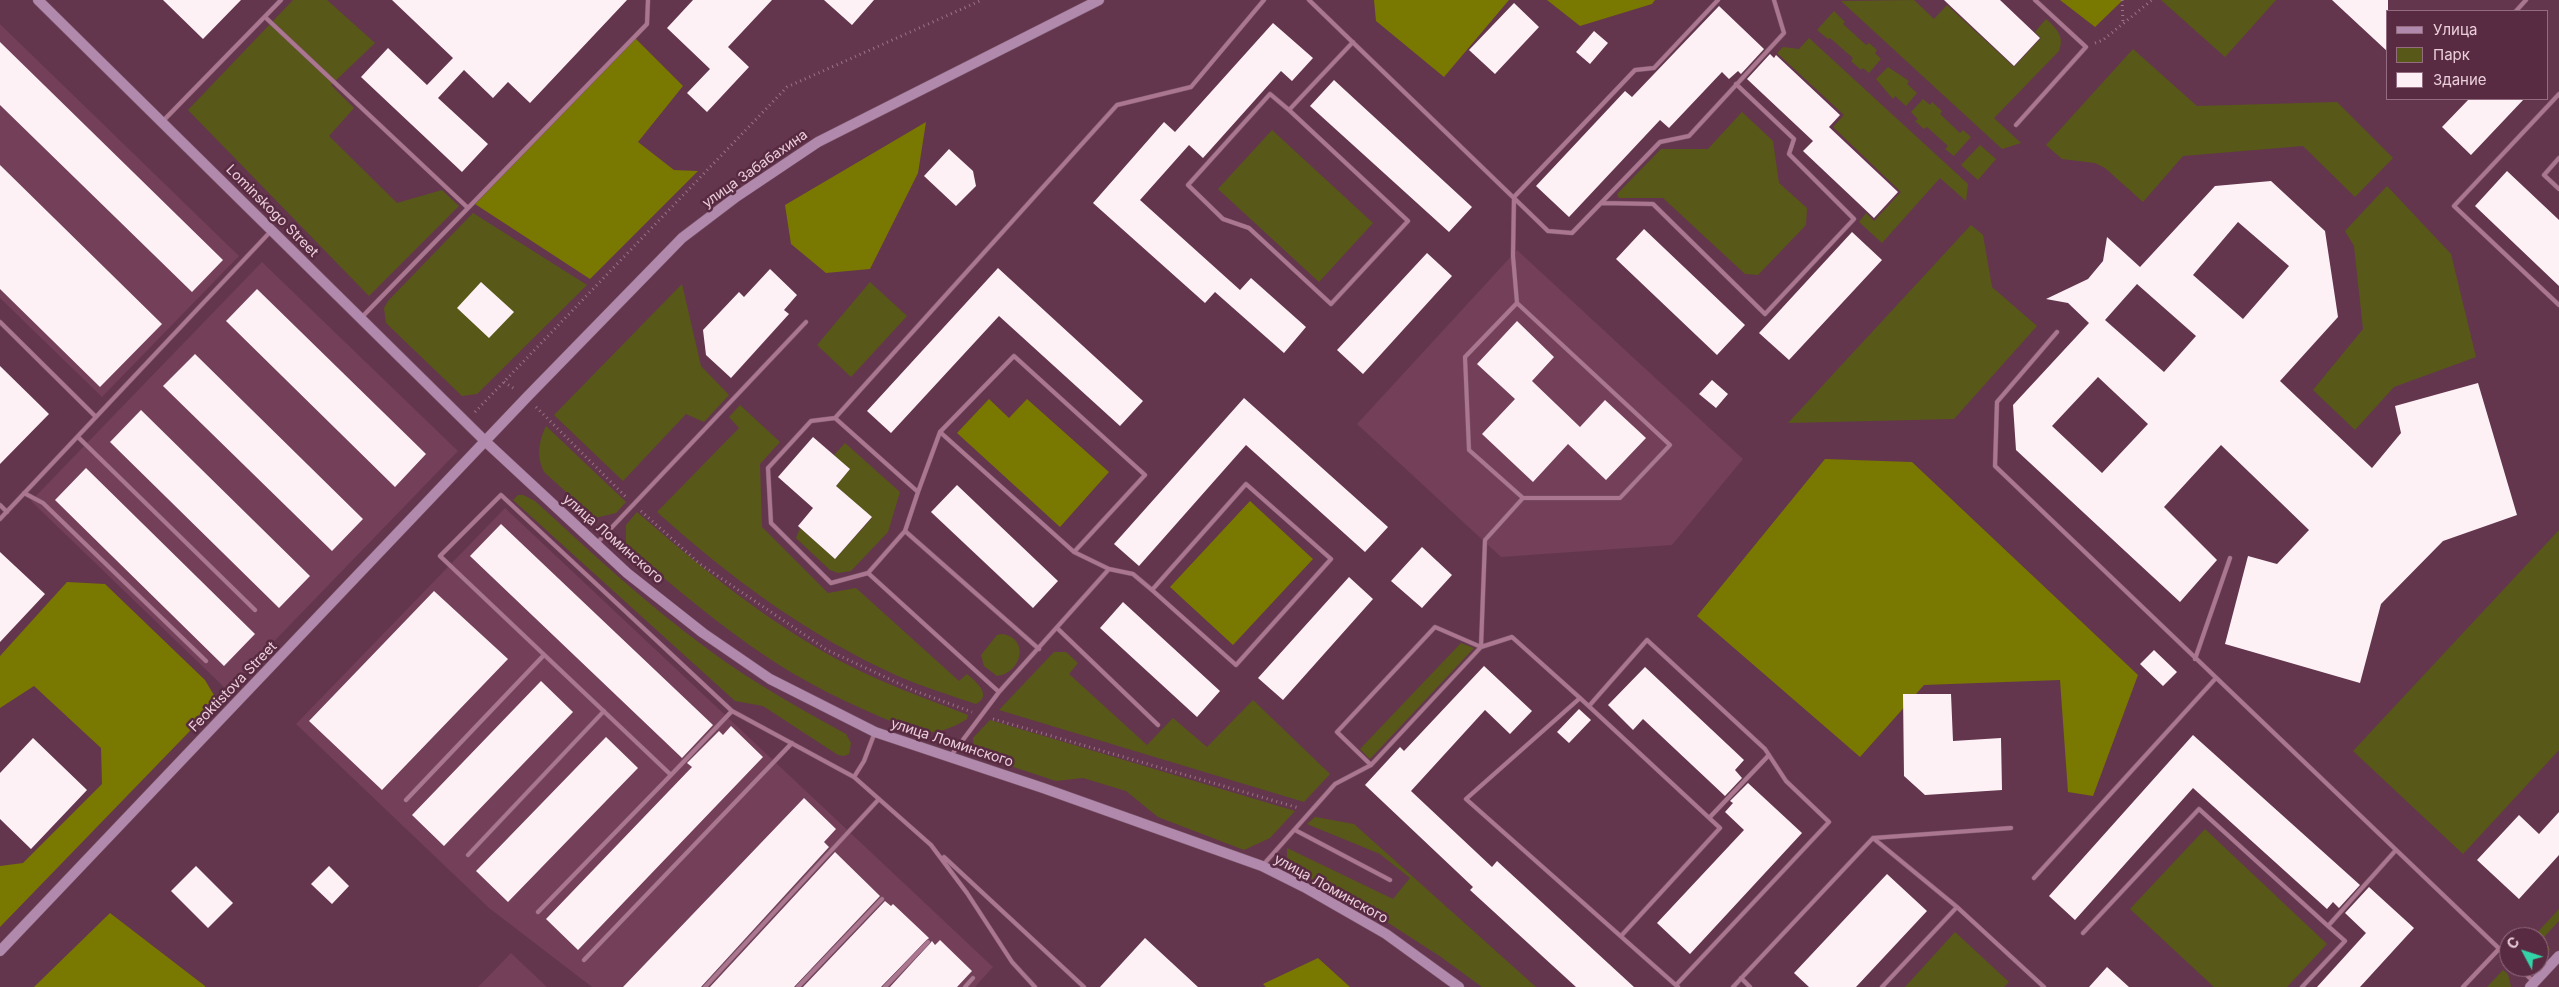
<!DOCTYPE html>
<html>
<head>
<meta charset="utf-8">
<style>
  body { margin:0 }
  #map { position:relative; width:2559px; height:987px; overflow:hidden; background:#63364d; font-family:Inter,sans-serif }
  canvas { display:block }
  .legend { position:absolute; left:2386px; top:10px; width:162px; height:90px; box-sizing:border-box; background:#582b42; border:1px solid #936c7f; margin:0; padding:6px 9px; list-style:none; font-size:15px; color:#ebcedb }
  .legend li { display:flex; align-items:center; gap:10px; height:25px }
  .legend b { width:25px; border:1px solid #936c7f }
  .north { position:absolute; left:2499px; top:927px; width:50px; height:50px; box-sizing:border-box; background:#582b42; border:1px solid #936c7f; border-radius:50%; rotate:310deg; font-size:14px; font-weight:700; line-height:20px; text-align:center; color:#ebcedb }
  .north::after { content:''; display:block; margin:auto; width:18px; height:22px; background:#33d4a8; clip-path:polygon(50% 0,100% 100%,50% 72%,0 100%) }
</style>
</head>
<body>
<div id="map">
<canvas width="2559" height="987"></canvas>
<ul class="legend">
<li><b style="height:6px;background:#b089ad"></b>Улица</li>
<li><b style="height:14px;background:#585918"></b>Парк</li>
<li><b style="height:14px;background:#fdf1f6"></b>Здание</li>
</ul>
<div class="north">С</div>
</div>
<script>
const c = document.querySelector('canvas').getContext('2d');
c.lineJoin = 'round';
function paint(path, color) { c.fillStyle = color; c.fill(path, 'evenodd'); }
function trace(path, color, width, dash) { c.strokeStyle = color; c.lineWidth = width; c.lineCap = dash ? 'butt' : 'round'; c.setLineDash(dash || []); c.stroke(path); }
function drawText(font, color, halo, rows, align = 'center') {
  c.font = font + ' Inter,sans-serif'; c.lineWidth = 5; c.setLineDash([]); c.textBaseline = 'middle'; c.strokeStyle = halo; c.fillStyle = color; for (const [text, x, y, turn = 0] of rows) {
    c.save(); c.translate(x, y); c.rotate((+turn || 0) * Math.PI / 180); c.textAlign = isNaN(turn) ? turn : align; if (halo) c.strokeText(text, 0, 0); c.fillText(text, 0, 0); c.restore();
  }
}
const built = new Path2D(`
  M 0,24 L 239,256 L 102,397 L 0,298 Z
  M 1517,250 L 1743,459 L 1672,545 L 1501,557 L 1357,424 Z
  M 262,262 L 458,451 L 227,690 L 31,501 Z
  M 505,508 L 993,967 L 975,987 L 592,987 L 489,908 L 296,724 Z
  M 511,953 L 547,987 L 478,987 Z`);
const green = new Path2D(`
  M 293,0 L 327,0 L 375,43 L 331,85 L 354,108 L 329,136 L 397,203 L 442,190 L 459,206 L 369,296 L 188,110 Z
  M 1914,0 L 1934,19 L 1947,5 L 2014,67 L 2041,38 L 2035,32 L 2046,19 C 2056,28 2065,36 2059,51 L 1994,118 L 2021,143 L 2002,149 L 1841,1 Z
  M 2161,0 L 2276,0 L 2225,57 Z
  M 1834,11 L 1845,22 L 1843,24 L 1866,45 L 1869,43 L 1877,50 L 1875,53 L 1881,59 L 1869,73 L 1863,68 L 1861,70 L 1851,61 L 1853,58 L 1830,38 L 1828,39 L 1817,30 Z
  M 1809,38 L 1968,184 L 1966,201 L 1940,178 L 1882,243 L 1859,222 L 1866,213 L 1874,221 L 1901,192 L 1833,127 L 1844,115 L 1777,53 L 1783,47 L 1799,49 Z
  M 2133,49 L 2197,106 L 2337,102 L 2393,158 L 2355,197 L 2303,146 L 2183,156 L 2143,202 L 2105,168 L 2095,163 L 2062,159 L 2046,145 Z
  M 1888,67 L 1909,81 L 1907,84 L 1917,93 L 1906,106 L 1895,96 L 1893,99 L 1876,79 Z
  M 1923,99 L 1930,105 L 1932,102 L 1942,111 L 1940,114 L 1960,133 L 1963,130 L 1971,137 L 1954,156 L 1945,149 L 1948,146 L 1927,127 L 1924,129 L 1915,121 L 1918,119 L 1911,112 Z
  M 1742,112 L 1773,141 L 1779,183 L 1807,208 L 1806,225 L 1758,275 L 1745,274 L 1663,198 L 1619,198 L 1617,194 L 1661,149 L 1708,149 Z
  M 1272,130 L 1373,223 L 1319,282 L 1218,189 Z
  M 1980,145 L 1996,159 L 1978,180 L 1961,165 Z
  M 2387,186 L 2451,254 L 2476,357 L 2394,387 L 2355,430 L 2313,390 L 2363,329 L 2354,246 L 2345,231 Z
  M 473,213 L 587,285 L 477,394 L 462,396 L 386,323 L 384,308 L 388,301 Z
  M 1971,225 L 1983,235 L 1992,287 L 2037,326 L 1954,419 L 1788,423 Z
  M 870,282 L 907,316 L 851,377 L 817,345 Z
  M 682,284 L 701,366 L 729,395 L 704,422 L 686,414 L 623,481 L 554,415 Z
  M 740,405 L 780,442 L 760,464 L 762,527 L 828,593 L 856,588 L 959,681 L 967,674 C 976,682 993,695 976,704 C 950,695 923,687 898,676 C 809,636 729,577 657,512 L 739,428 L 729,417 Z
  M 546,426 L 626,502 L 616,513 L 595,518 L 544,472 C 536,457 539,440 546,426 Z
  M 845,443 L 900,492 L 888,532 L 851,571 L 838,573 L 830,570 L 796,538 L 800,528 L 835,559 L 872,518 L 836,486 L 850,469 L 834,455 Z
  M 518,495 L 523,495 L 535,501 C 592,553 647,605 709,650 C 752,682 799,708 846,734 L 851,743 L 849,754 L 844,756 L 838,755 L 763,706 L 735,701 L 513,500 Z
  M 637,512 C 700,567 766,621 840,661 C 880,682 921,697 963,713 L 968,715 L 967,719 C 951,729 938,733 920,733 C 869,713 819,691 773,661 C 721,627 673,586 626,546 L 626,525 Z
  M 2559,530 L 2559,750 L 2463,854 L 2353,751 Z
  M 1002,634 C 1030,638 1022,673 997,676 L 984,666 L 981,655 L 997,635 Z
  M 1461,643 L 1474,648 L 1370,759 L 1360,749 Z
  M 1054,652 L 1066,652 L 1078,663 L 1069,674 L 1147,745 L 1173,718 L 1207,747 L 1253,700 L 1330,774 L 1304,802 L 999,710 Z
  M 990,720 L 1295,811 L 1270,838 L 1244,850 L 1158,817 L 1126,791 L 1083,778 L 1056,781 L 974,754 L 973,738 Z
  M 1315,817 L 1354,824 L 1536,987 L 1482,987 L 1441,957 L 1356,902 L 1291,868 L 1287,860 L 1287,848 L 1393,899 L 1410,878 L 1380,854 L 1307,824 Z
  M 2205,829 L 2327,944 L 2287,987 L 2214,987 L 2130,909 Z
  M 2559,909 L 2559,921 L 2544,937 L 2550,950 L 2539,962 L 2539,937 L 2533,937 Z
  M 1955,932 L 2009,982 L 2004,987 L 1905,987 Z
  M 2503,970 L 2508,974 L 2511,987 L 2487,987 Z`);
const forest = new Path2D(`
  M 1374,0 L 1509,0 L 1444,77 L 1376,21 Z
  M 1547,0 L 1655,0 L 1652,4 L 1580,26 Z
  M 2060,0 L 2123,0 L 2095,27 Z
  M 635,38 L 683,86 L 638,142 L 674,170 L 698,171 L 590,279 L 475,204 Z
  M 926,122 L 918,173 L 870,269 L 826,273 L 791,244 L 785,205 Z
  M 989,399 L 1009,418 L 1027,399 L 1109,472 L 1060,527 L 957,433 Z
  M 1825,459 L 1912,462 L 2138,675 L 2093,796 L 2068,792 L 2060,680 L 1924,685 L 1860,757 L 1697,616 Z
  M 1250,501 L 1313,559 L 1233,645 L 1170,587 Z
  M 67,582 L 105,584 L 205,680 L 218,702 L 0,927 L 0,866 L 23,863 L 102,784 L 101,748 L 34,686 L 0,708 L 0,656 Z
  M 110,913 L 205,986 L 205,987 L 34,987 Z
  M 1318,958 L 1350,987 L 1266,987 L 1263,984 Z`);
const building = new Path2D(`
  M 163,0 L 241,0 L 203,39 Z
  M 392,0 L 627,0 L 530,103 L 508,82 L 493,98 L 464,70 L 438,98 L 488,144 L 462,172 L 361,77 L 388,48 L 427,85 L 453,58 Z
  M 693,0 L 772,0 L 728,47 L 749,67 L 707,112 L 687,93 L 710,69 L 667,28 Z
  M 824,0 L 874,0 L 852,25 Z
  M 1944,0 L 2000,0 L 2040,38 L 2014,66 Z
  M 2332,0 L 2388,0 L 2388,52 Z
  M 1514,3 L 1539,27 L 1495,74 L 1469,50 Z
  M 1719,6 L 1764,49 L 1741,74 L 1738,71 L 1729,79 L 1722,72 L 1669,128 L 1660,120 L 1569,217 L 1536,186 L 1625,91 L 1632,97 Z
  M 1273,23 L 1313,58 L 1292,81 L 1281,71 L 1203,158 L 1189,145 L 1140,200 L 1240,290 L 1251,278 L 1306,327 L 1284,353 L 1215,292 L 1205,303 L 1093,203 L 1164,122 L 1175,132 Z
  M 1594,31 L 1608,43 L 1590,64 L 1576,52 Z
  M 0,42 L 223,260 L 192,292 L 0,105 Z
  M 1770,54 L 1774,58 L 1776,55 L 1840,115 L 1829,127 L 1898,192 L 1874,218 L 1803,151 L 1813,141 L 1747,79 Z
  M 1334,80 L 1472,207 L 1449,232 L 1310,106 Z
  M 2469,99 L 2524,99 L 2471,155 L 2442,127 Z
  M 949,149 L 973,171 L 976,186 L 956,206 L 924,176 Z
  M 0,165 L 162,324 L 100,387 L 0,289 Z
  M 2507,171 L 2559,220 L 2559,286 L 2475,206 Z
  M 2271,181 L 2325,231 L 2338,317 L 2280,381 L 2372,468 L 2401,433 L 2395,406 L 2478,383 L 2517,515 L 2443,541 L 2381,604 L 2360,683 L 2225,644 L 2248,556 L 2277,564 L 2309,530 L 2221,445 L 2164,507 L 2217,560 L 2180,602 L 2016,450 L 2013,405 L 2089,323 L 2068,303 L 2046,299 L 2088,279 L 2103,261 L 2107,237 L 2140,267 L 2215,186 ZM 2238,222 L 2289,266 L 2243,319 L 2193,275 ZM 2137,284 L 2196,336 L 2164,372 L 2105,320 ZM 2098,377 L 2148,424 L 2102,473 L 2052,426 Z
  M 1644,229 L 1745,325 L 1717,355 L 1616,259 Z
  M 1852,232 L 1882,260 L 1789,360 L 1759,333 Z
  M 1427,253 L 1452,276 L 1363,374 L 1337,350 Z
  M 998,268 L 1143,401 L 1120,426 L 999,316 L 891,433 L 867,411 Z
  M 770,269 L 797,295 L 784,310 L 789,314 L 731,378 L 706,355 L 703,330 L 739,292 L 744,297 Z
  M 481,282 L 514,312 L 489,338 L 457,308 Z
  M 257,289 L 426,454 L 395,487 L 226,321 Z
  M 1517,321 L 1554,357 L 1532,381 L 1580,427 L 1605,400 L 1646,438 L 1606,480 L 1568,444 L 1533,482 L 1482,434 L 1515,399 L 1477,364 Z
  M 195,354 L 363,519 L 332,551 L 163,386 Z
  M 0,366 L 49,414 L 0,464 Z
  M 1712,380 L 1728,394 L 1716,408 L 1699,394 Z
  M 1244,398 L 1388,527 L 1365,552 L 1246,445 L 1139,566 L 1114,544 Z
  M 141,410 L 310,576 L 279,608 L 110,442 Z
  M 813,437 L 850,469 L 836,486 L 872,517 L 835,559 L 798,526 L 813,508 L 778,477 Z
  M 86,468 L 255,634 L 224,666 L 55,500 Z
  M 957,485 L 1058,581 L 1033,608 L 931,512 Z
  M 501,524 L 713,725 L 682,758 L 470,556 Z
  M 1422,547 L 1452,575 L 1422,608 L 1391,581 Z
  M 0,552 L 45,594 L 0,642 Z
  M 1349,577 L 1373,599 L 1283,700 L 1258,678 Z
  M 434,591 L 508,659 L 382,790 L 309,721 Z
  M 1123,602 L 1220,691 L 1197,717 L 1100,628 Z
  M 2154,650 L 2177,672 L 2163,686 L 2140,664 Z
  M 1484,666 L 1532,711 L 1510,734 L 1485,710 L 1411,791 L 1492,867 L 1497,861 L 1634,987 L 1576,987 L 1470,890 L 1473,887 L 1365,785 L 1400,747 L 1404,751 Z
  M 1645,667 L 1744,760 L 1735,770 L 1742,778 L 1725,796 L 1643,719 L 1633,730 L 1608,705 Z
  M 541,681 L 573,712 L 444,846 L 412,815 Z
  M 1903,694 L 1951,694 L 1953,741 L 2001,738 L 2002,790 L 1925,795 L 1904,776 Z
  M 1579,709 L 1591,720 L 1569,743 L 1557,732 Z
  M 731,726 L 763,757 L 578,950 L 546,919 L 692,767 L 687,763 L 719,731 L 723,735 Z
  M 2193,735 L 2360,885 L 2339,908 L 2333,902 L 2327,909 L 2193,788 L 2075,920 L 2049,896 Z
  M 606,737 L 638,768 L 508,902 L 476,871 Z
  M 33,738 L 87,790 L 31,849 L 0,819 L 0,773 Z
  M 1748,783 L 1802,833 L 1690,954 L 1657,923 L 1744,830 L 1725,812 L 1733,803 L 1730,801 Z
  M 804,798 L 836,829 L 824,842 L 829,847 L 701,987 L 623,987 Z
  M 2559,812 L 2559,855 L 2519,899 L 2477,860 L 2519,815 L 2539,834 Z
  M 835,852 L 880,896 L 794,987 L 710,987 Z
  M 196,866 L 233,903 L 208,928 L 171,891 Z
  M 329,866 L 349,886 L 332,904 L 311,884 Z
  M 1887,874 L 1927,911 L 1856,987 L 1809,987 L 1794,973 Z
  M 2369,887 L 2414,928 L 2360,987 L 2317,987 L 2366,933 L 2345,913 Z
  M 885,901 L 891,906 L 893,904 L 929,938 L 881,987 L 803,987 Z
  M 1145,938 L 1198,987 L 1100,987 Z
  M 940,940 L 972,971 L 957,987 L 890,987 L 932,941 L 935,945 Z
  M 2107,967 L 2129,987 L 2089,987 Z`);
const path = new Path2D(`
  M 2122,0 L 2123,23
  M 2095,43 L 2103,40 L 2152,0
  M 504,382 L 516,390
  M 536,407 L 627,498
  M 475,412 L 787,87 L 982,0
  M 641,511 L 700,564 L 827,650 L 915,691 L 972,712
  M 993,719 L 1299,808`);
const lane = new Path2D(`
  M 1309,0 L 1548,231 L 1572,233 L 1660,142 L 1689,136 L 1784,33 L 1774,0
  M 2516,11 L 2526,0
  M 265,17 L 468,208
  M 2559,94 L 2454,206 L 2559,305
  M 1289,110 L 1408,221 L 1331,304 L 1249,228 L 1223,219 L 1188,185 L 1270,94 L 1289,110 L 1353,42
  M 162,122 L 281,0
  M 2016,125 L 2086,47 L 2035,0
  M 2559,158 L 2544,175 L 2559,189
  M 1602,203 L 1653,204 L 1765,314 L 1854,219 L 1789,154 L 1794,139 L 1736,84
  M 1517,303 L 1465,357 L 1469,450 L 1523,498 L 1620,498 L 1670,445 L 1517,303 L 1513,256 L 1514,197 L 1635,70 L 1654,68 L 1718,0
  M 361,318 L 647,24 L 648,0
  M 0,322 L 96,417
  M 2057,332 L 1997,402 L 1995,466 L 2509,958
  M 835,418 L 1117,105 L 1191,87 L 1264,0
  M 940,432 L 1014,356 L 1145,475 L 1074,552
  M 78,437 L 255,610
  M 918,492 L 940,432 L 1074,552 L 1109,569
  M 24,493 L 43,503 L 206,661
  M 0,505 L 7,512
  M 0,519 L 271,231
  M 597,543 L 806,322
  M 868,573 L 905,531
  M 1057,628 L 1158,725
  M 2195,659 L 2230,558
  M 999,692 L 868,573 L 831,583 L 771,523 L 768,468 L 811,421 L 835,418 L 918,492 L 905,531 L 1039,649
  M 1580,698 L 1720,828 L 1621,936
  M 1589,706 L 1647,640 L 1765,749 L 1786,781 L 1829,822 L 1676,985
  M 732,711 L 671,775 L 440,556 L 501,495 L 732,711 L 854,777 L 931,845 L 967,893 L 1012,962 L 1035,987
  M 950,757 L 999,692 L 1109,569 L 1133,574 L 1152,590 L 1246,484 L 1331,559 L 1236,665 L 1152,590
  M 1371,765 L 1337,732 L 1435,627 L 1481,647 L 1485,540 L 1523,498
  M 854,777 L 864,761 L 875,732
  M 406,800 L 544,655
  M 1710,817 L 1769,755
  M 1295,830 L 1390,880
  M 1873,838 L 1957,907 L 2044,987
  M 468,855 L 604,711
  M 944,857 L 1084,987
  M 1263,865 L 1335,784 L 1371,765 L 1481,647 L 1512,637 L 1580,698 L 1466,799 L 1678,987
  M 2034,878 L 2216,678
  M 538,912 L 671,775
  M 2083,933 L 2199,809 L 2328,926 L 2396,850
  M 584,960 L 792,743
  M 2518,967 L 2533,981
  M 1741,978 L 1750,987
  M 705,987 L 879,799
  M 798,987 L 882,899
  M 885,987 L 928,942
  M 965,987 L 973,978
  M 1733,987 L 1873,838 L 2011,828
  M 1882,987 L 1957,907
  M 2302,987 L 2345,941 L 2328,926
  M 2463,987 L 2499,949`);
const secondary = new Path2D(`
  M 38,0 L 486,442 L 627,573 L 703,633 L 770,679 L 875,732 L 1043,788 L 1262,866 L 1304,887 L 1386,934 L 1459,987
  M 0,951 L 527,397 L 682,238 L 736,197 L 818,142 L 1099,0
  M 2530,987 L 2559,956`);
const streetNames = [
  ["улица Забабахина",755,169,-35],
  ["Lominskogo Street",272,211,45],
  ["улица Ломинского",613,539,41],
  ["Feoktistova Street",233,687,-46],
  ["улица Ломинского",952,743,18],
  ["улица Ломинского",1331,889,29]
];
paint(built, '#733f59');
paint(green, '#585918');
paint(forest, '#797800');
paint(building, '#fdf1f6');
trace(lane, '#7b5568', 5);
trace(secondary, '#7b5568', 11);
trace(path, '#9b7588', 3, [1, 4]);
trace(lane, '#ab7790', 4);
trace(secondary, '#b089ad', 10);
drawText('14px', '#ebcedb', '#582b42', streetNames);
</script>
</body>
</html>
